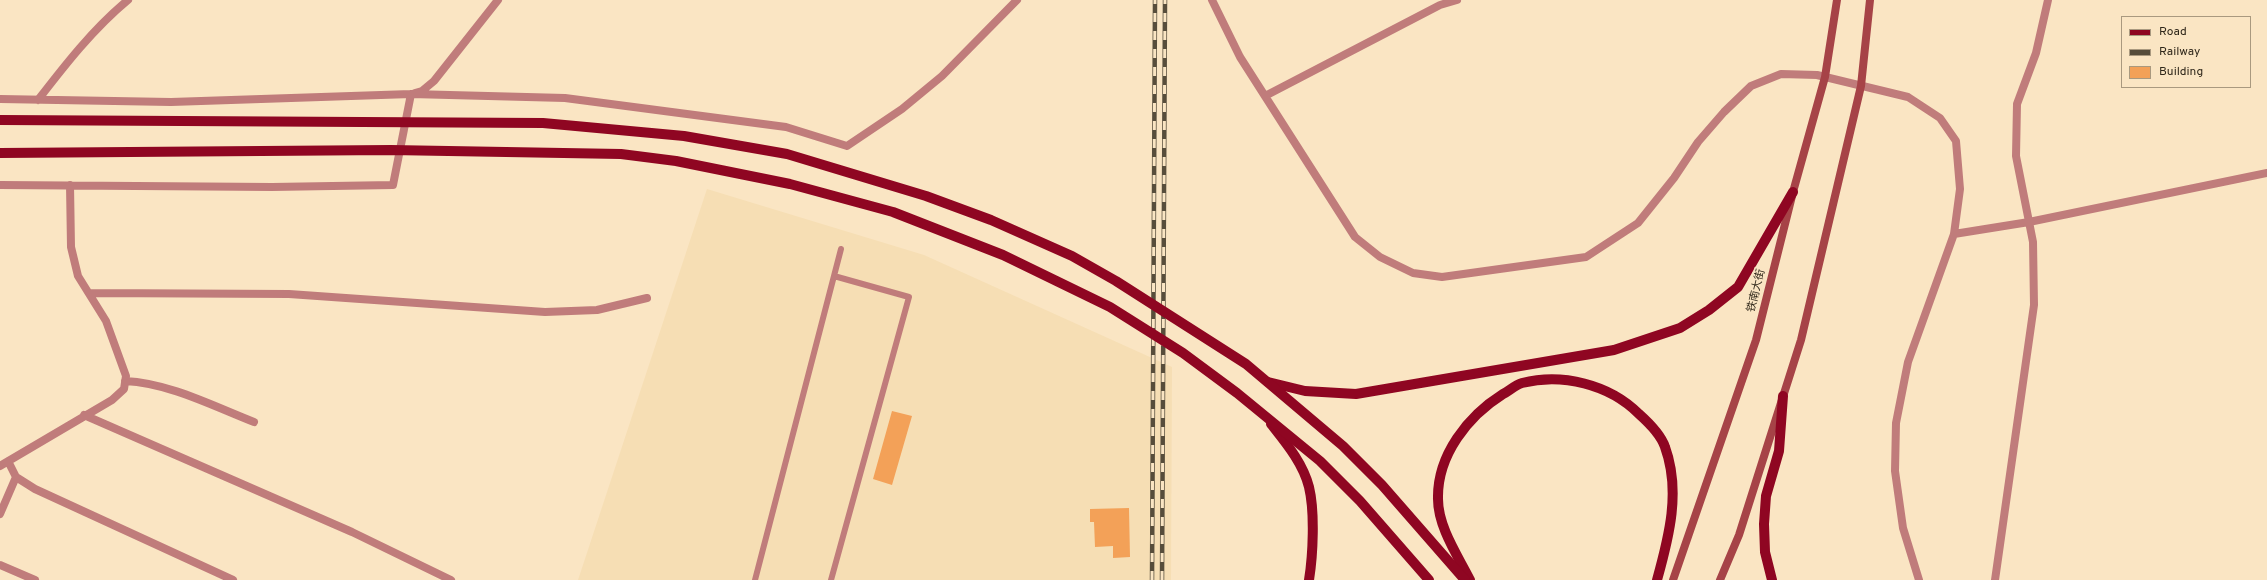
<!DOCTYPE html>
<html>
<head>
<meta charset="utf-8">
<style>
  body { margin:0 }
  #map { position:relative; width:2267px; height:580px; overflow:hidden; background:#fae5c3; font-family:Overpass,sans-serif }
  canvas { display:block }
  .legend { position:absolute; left:2121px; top:16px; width:130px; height:72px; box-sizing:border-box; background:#fae5c3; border:1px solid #a9997f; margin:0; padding:5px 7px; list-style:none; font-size:12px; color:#2f271a }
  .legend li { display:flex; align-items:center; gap:8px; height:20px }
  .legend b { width:20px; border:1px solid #a9997f }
</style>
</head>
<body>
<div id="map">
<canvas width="2267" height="580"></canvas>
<ul class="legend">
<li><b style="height:5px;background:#8f0622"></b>Road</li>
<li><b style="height:5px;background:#574d3b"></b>Railway</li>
<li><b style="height:11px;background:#f3a158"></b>Building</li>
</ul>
</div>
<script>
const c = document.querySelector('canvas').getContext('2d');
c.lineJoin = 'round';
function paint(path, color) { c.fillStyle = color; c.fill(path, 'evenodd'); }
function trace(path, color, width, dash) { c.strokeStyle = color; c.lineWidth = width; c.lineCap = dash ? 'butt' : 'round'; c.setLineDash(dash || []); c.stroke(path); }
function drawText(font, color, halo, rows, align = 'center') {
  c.font = font + ' Overpass,"Noto Sans SC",sans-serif'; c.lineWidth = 3.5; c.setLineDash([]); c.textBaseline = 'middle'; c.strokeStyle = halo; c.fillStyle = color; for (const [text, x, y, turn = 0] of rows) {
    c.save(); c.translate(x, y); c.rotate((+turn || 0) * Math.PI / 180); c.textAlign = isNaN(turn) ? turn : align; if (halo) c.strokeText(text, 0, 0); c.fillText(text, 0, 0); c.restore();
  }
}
const built = new Path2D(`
  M 707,189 L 924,255 L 1172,367 L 1171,580 L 578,580 Z`);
const building = new Path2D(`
  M 892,411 L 912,416 L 892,485 L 873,479 Z
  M 1129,508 L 1130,557 L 1113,558 L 1113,546 L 1095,547 L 1094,522 L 1090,522 L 1090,509 Z`);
const lane = new Path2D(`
  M 755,580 L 841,249
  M 831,580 L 909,297 L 834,276`);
const street = new Path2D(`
  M 1212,0 L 1240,57 L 1355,237 L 1380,257 L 1413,273 L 1442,277 L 1586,257 L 1638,223 L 1674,178 L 1698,142 L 1724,112 L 1751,86 L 1781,74 L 1817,75 L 1908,97 L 1940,118 L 1956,141 L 1960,189 L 1954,234 L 1908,362 L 1896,423 L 1895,471 L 1903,528 L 1919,580
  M 415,93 L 422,91 L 434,81 L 498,0
  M 1265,96 L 1440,5 L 1457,0
  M 0,99 L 171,102 L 411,94 L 565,98 L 786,127 L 847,146 L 902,109 L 942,76 L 1017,0
  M 38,100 C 65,65 93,29 128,0
  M 0,185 L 272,187 L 393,185 L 411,94
  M 1954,234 L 2029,222 L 2267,173
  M 89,293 L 289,294 L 545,312 L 597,310 L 647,298
  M 125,381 C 169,383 213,406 254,422
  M 84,415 L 352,532 L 451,580
  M 8,461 L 16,477 L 35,489 L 233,580
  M 0,466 L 112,400 L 124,389 L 126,376 L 106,321 L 78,276 L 71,247 L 70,185
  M 0,514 L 16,477
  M 0,565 L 35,580
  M 1995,580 L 2034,305 L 2033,242 L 2016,156 L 2017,104 L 2036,53 L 2048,0`);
const secondary = new Path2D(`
  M 1673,580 L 1756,340 L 1793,192 L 1825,77 L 1837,0
  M 1720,580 L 1739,535 L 1801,340 L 1861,86 L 1870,0`);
const primary = new Path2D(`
  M 1268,382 L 1305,391 L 1356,394 L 1614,350 L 1680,328 L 1709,310 L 1738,287 L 1793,192
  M 1271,424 C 1286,443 1303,463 1309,487 C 1315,512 1313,555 1309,580
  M 1470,580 C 1458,556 1438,527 1438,499 C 1437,455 1468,416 1503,394 C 1509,391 1515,385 1522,383 C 1562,373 1609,384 1639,414 C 1648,422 1661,435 1665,447 C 1681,491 1669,537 1657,580
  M 1772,580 L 1765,552 L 1764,524 L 1766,496 L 1779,451 L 1783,396`);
const rail = new Path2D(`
  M 1152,580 L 1155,0
  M 1162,580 L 1165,0`);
const primaryBridge = new Path2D(`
  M 0,120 L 543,123 L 684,136 L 787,154 L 926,196 L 991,220 L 1072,256 L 1116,281 L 1246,364 L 1343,446 L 1382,485 L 1465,580
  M 0,153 L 391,150 L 621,154 L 676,161 L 790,184 L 893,212 L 1003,255 L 1110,307 L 1183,353 L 1237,393 L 1320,461 L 1360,501 L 1429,580`);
const streetNames = [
  ["铁南大街",1757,291,-76]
];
paint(built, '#f6deb4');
paint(building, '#f3a158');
trace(lane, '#c07c7b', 6);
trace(street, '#c07c7b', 8);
trace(secondary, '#a64347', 8);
trace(primary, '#8f0622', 10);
trace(rail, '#574d3b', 4.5);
trace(rail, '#fae5c3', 3, [9]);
trace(primaryBridge, '#8f0622', 10);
drawText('11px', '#2f271a', '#fae5c3', streetNames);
</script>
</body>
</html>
